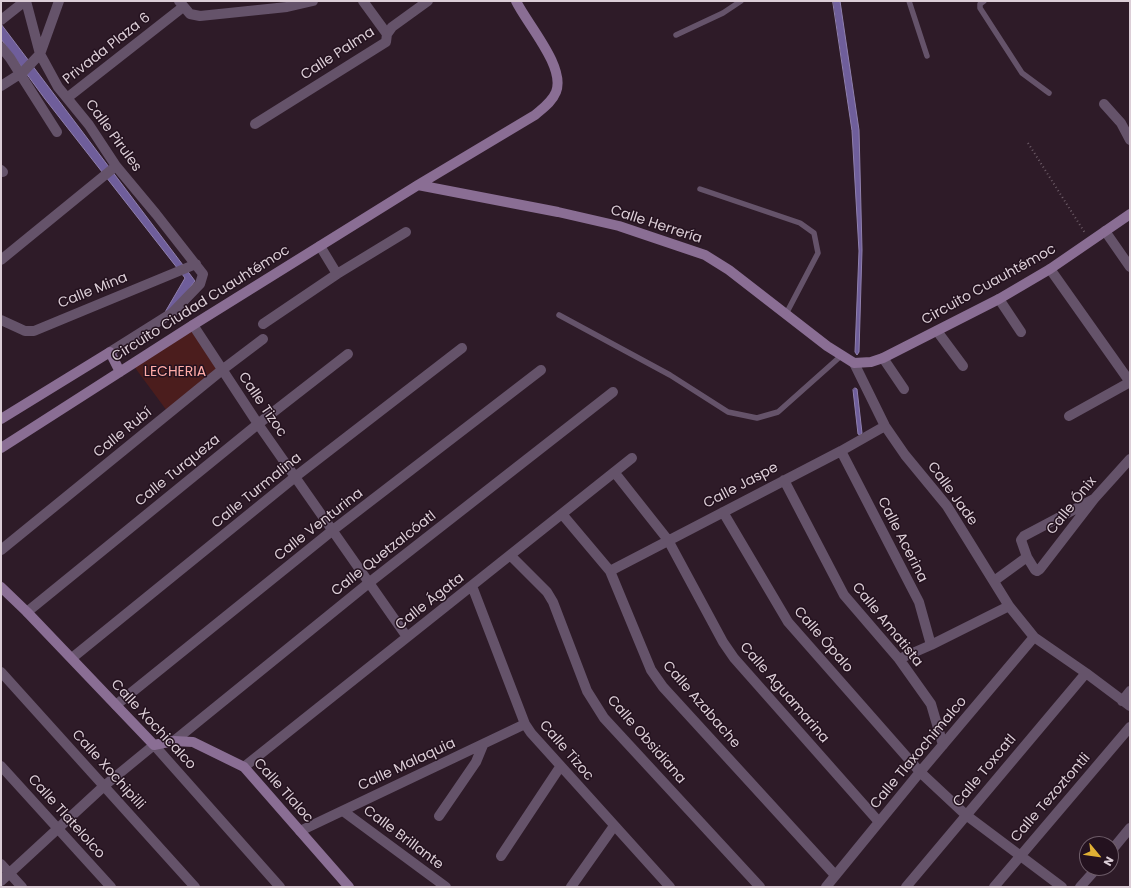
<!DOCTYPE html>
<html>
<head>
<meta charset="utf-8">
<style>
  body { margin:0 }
  #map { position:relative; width:1131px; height:888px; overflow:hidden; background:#2e1b28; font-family:Poppins,sans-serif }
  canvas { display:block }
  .frame { position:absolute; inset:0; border:2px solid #dcced7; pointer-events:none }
  .north { position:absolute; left:1079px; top:836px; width:40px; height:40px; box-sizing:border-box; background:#24121f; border:1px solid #6e5d69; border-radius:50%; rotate:119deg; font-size:11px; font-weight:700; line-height:16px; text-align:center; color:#dcced7 }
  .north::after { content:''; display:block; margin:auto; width:14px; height:18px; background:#e0b034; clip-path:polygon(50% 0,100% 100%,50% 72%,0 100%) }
</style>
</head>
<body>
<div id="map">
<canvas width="1131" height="888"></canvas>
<div class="frame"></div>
<div class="north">N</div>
</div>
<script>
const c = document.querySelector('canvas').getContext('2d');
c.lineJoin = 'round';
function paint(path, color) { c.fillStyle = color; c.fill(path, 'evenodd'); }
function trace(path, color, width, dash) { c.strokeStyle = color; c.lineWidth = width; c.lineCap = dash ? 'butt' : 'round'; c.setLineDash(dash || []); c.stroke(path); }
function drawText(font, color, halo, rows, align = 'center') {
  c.font = font + ' Poppins,sans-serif'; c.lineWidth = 3; c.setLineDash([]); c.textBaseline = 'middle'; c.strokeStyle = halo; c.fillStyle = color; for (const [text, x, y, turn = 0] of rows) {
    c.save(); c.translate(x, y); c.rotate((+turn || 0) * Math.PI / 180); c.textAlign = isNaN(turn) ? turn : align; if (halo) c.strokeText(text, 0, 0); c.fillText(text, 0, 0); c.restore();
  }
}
const green = new Path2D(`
  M 192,328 L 222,371 L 170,415 L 133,365 Z`);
const water = new Path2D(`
  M 833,1 L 840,1 L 859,130 L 862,250 L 859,352 L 857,355 L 855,352 L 859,251 L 852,131 Z
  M 1,24 L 195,281 L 171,313 L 164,314 L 185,278 L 45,99 L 1,39 Z
  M 855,388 L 857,389 L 862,433 L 860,435 L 858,434 L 853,390 Z`);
const path = new Path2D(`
  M 1028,143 L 1085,233`);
const lane = new Path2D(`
  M 909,1 L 927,56
  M 984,1 L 980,4 L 980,8 L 1022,73 L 1049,93
  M 676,35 L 723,13 L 741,1
  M 700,189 L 800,223 L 814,233 L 818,253 L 786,314
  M 559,315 L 670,375 L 728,412 L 757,418 L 778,412 L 842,355`);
const street = new Path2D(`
  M 26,1 L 40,54 L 58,87 L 89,125 L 116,166 L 156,214 L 203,274 L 200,284 L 172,313 L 110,352
  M 179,1 L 190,14 L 200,16 L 287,7 L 313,1
  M 363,1 L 387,34
  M 1,20 L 25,1
  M 1,47 L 10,58 L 57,132
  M 1,86 L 23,72 L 40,54 L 59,1
  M 67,98 L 183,7
  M 1104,104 L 1121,123 L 1130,140
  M 255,124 L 386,42 L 387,34 L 392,27 L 428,1
  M 1,170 L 3,172
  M 1105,231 L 1130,267
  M 320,246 L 337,274
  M 1,260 L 116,166
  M 1050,269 L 1130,382
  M 999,299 L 1021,332
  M 1,320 L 25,331 L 34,331 L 196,264
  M 263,324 L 337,274 L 406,232
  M 193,325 L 258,424 L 407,637
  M 937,331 L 963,366
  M 883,358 L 904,389
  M 854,363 L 885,426 L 905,455 L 947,506 L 1009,606 L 1034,637 L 1086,673 L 1130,706
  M 1069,416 L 1130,382
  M 841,451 L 919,602 L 931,645
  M 615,473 L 668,540 L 723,642 L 734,658 L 879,822
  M 784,480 L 844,595 L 899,659 L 931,704 L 943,745
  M 1094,499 L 1024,536 L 1021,540 L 1027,557 L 1035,570 L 1037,571 L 1040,569 L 1094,499 L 1130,459
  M 723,512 L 788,622 L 920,772 L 966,815 L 1062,887
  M 562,514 L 610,571 L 651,670 L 663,687 L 835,875
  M 1,550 L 222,370 L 263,339
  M 511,556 L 547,592 L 553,602 L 587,691 L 604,718 L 760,887
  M 610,571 L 841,451 L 885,426
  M 994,581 L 1027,557
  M 472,586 L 525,724 L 531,733 L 670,887
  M 27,612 L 258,424 L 348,354
  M 72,658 L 295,477 L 462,348
  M 899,659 L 931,645 L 1009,606
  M 1,672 L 195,887
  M 1122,701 L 1130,691
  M 116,705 L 333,530 L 541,370
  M 174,741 L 370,582 L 613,392
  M 1,766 L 111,887
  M 244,767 L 632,458
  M 343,811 L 446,887
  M 439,816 L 476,762 L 483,745
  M 300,831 L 525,724
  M 1111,851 L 1130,828
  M 501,856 L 560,767
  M 1,864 L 22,887
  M 1,881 L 104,786 L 154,745 L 280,887
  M 571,887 L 614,826
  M 826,887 L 920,772 L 1034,637
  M 906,887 L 1086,673
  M 994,887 L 1130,727
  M 1080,887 L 1097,868`);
const secondary = new Path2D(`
  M 418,185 L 558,212 L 619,226 L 705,255 L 729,270 L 827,346 L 854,363 L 871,362 L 883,358 L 999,299 L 1050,269 L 1130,214
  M 1,419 L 110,352 L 120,372
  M 1,448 L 193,325 L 418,185 L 535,115 C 543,108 552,102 556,92 C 566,67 527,24 516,1
  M 1,587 L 27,612 L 154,745 L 174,741 L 193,742 L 244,767 L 349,887`);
const streetNames = [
  ["Privada Plaza 6",107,49,-38],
  ["Calle Palma",338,54,-33],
  ["Calle Pirules",113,136,54],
  ["Calle Herrería",656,225,18],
  ["Circuito Cuauhtémoc",989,285,-29],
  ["Calle Mina",93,291,-22],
  ["Circuito Ciudad Cuauhtémoc",201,304,-32],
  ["Calle Tizoc",262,405,56],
  ["Calle Rubí",123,433,-39],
  ["Calle Turqueza",178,471,-39],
  ["Calle Jaspe",741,486,-28],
  ["Calle Turmalina",257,491,-39],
  ["Calle Jade",952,494,54],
  ["Calle Ónix",1072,506,-51],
  ["Calle Venturina",319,525,-38],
  ["Calle Acerina",902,540,63],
  ["Calle Quetzalcóatl",384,554,-38],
  ["Calle Ágata",430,602,-38],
  ["Calle Amatista",887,625,51],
  ["Calle Ópalo",823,640,49],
  ["Calle Aguamarina",784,693,49],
  ["Calle Azabache",701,705,49],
  ["Calle Xochicalco",153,725,47],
  ["Calle Obsidiana",646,740,49],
  ["Calle Tizoc",566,751,49],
  ["Calle Tlaxochimalco",919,753,-50],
  ["Calle Malaquia",407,765,-25],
  ["Calle Xochipilli",108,770,48],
  ["Calle Toxcatl",985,771,-50],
  ["Calle Tlaloc",283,791,48],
  ["Calle Tezoztontli",1051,798,-49],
  ["Calle Tlatelolco",66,817,48],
  ["Calle Brillante",403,838,37]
];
const parkNames = [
  ["LECHERIA",175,372]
];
paint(green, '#4b1d1d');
paint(water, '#6f5e9b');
trace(water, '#9080ad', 1);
trace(path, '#6d5c67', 2, [1, 3]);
trace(lane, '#65536a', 5.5);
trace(street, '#65536a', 10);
trace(secondary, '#8a6e94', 10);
drawText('14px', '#dcced7', '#24121f', streetNames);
drawText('14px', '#ffaba7', '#24121f', parkNames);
</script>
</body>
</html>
